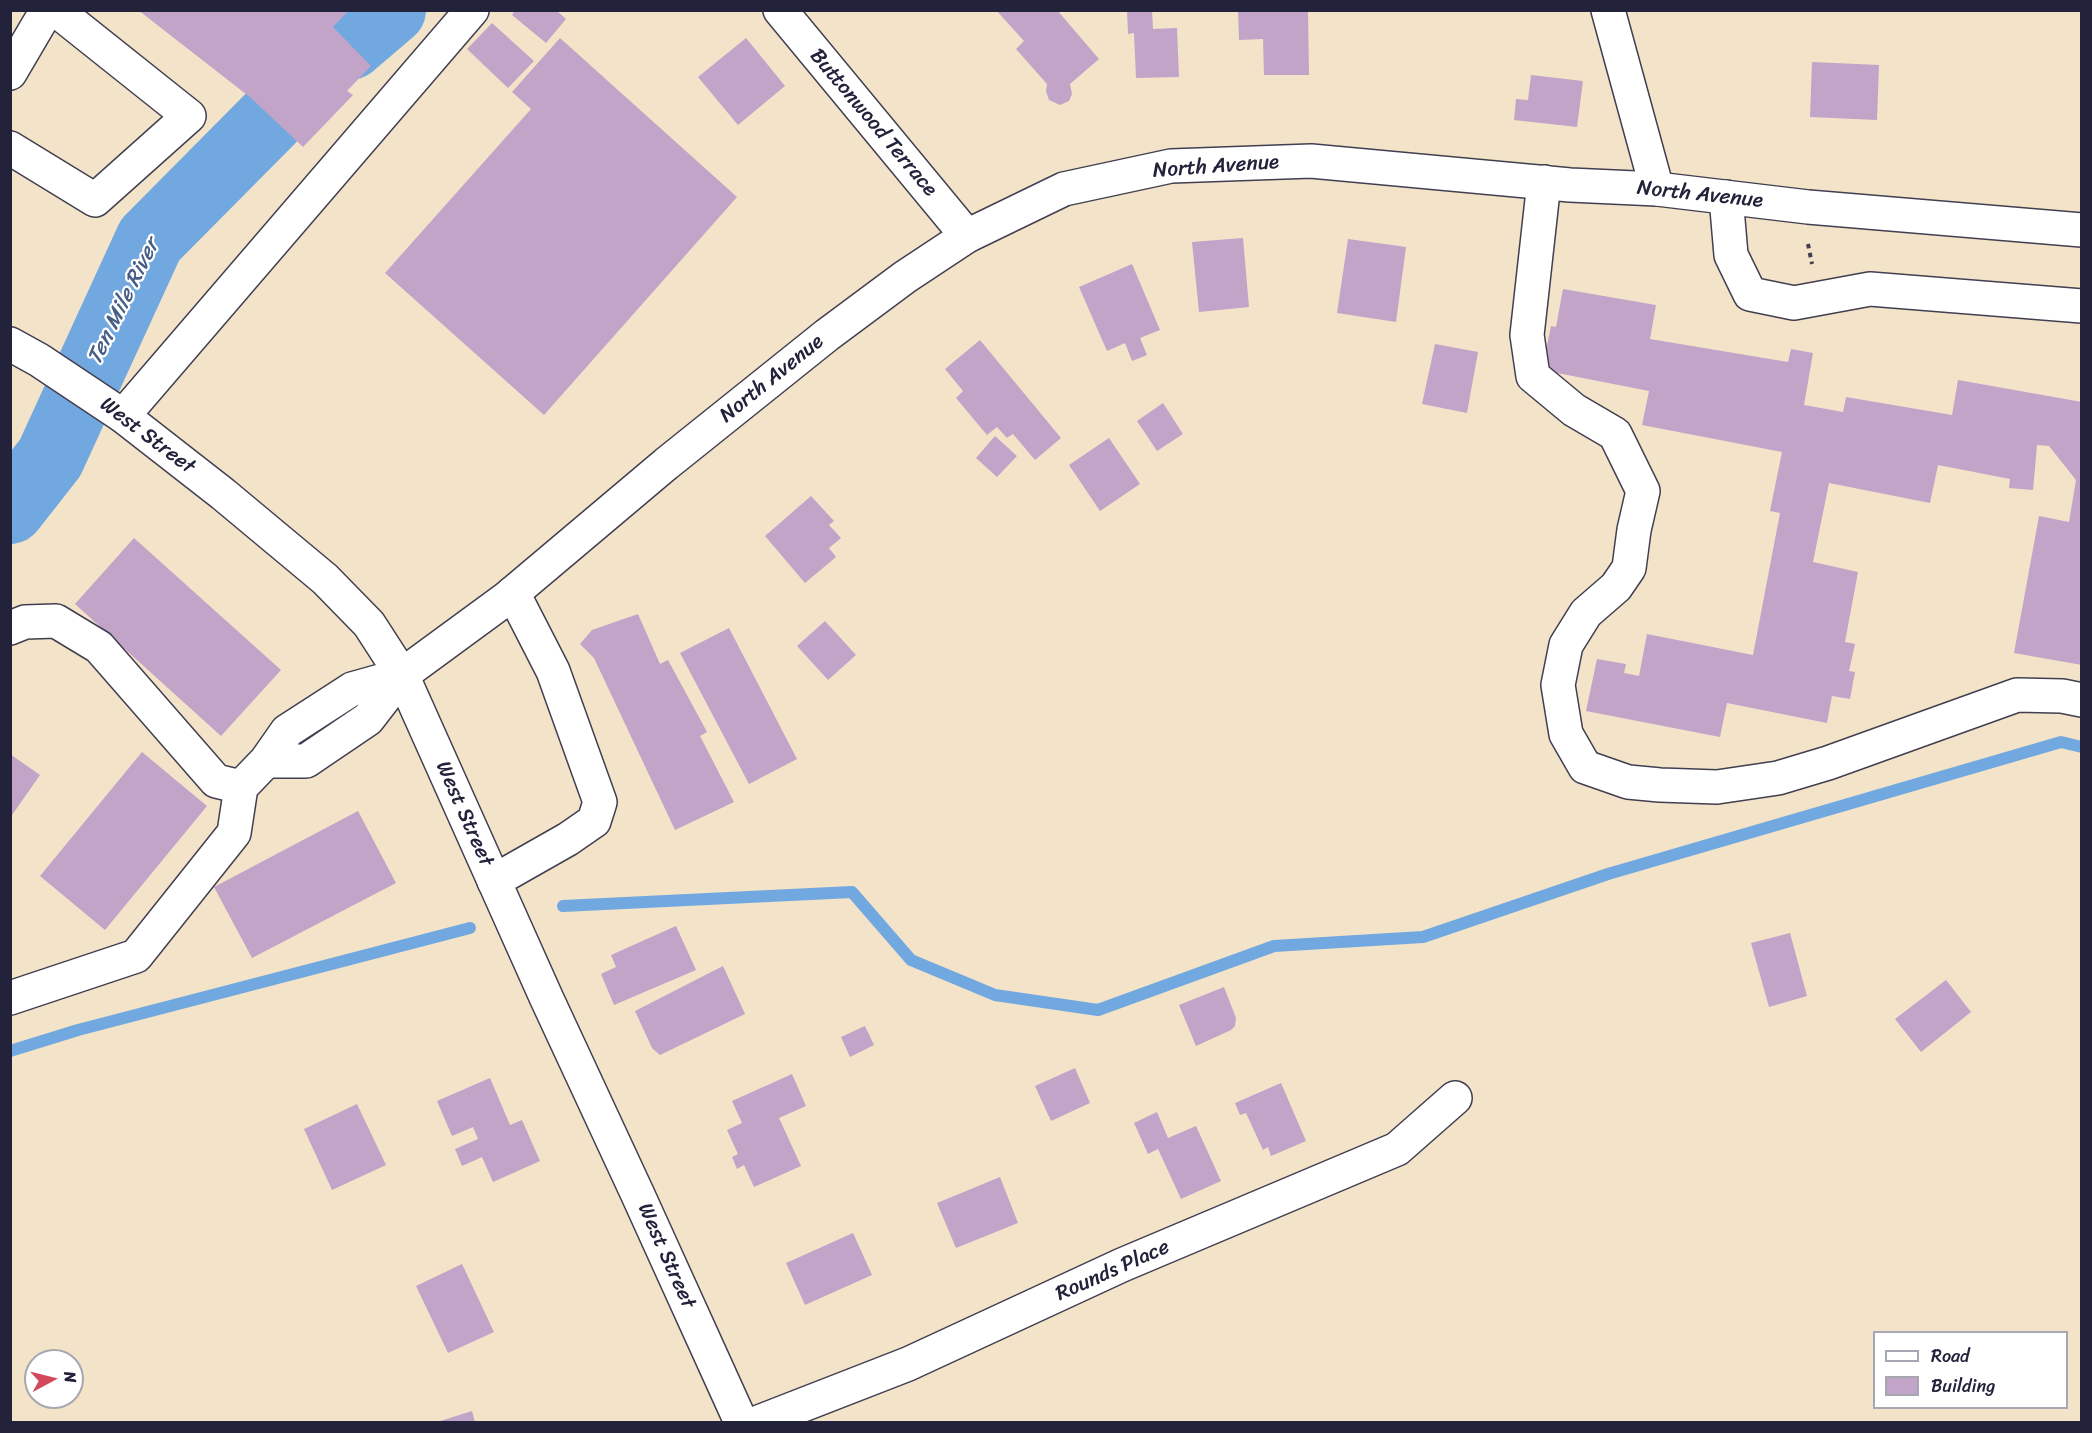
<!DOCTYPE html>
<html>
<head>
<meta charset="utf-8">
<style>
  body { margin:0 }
  #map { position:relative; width:2092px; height:1433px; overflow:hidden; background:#f3e3c9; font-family:Sriracha,sans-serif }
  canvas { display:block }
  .frame { position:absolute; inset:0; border:12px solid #22223b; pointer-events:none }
  .legend { position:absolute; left:1873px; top:1331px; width:195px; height:78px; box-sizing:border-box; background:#fff; border:2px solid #a7a7b1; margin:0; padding:8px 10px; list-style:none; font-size:18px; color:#22223b }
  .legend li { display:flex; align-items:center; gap:12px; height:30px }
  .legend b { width:30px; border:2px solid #a7a7b1 }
  .north { position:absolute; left:24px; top:1349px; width:60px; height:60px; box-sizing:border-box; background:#fff; border:2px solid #a7a7b1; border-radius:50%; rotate:83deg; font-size:16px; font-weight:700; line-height:24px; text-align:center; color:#22223b }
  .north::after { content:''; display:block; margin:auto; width:21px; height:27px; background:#d1495b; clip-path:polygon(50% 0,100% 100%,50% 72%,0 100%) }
</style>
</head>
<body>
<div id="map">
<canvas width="2092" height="1433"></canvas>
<div class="frame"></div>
<ul class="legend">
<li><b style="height:8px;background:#fff"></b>Road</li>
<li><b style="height:16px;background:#c2a4c9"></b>Building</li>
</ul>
<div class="north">N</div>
</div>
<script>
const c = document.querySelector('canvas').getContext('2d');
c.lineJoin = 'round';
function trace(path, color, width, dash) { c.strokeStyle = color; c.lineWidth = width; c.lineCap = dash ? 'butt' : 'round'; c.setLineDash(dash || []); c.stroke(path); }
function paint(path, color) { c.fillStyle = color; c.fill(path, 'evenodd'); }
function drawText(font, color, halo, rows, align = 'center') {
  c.font = font + ' Sriracha,sans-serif'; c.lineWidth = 4.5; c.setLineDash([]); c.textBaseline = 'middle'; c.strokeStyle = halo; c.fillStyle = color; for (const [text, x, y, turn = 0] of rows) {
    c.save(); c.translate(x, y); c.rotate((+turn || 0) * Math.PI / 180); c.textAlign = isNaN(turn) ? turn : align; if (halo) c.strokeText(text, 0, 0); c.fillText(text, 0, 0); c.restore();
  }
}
const stream = new Path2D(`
  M 563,906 L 852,892 L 911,960 L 995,995 L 1098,1010 L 1274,946 L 1423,937 L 1608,874 L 2061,742 L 2082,747
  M 10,1051 L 78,1030 L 470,928`);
const river = new Path2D(`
  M 350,45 L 391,10
  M 10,509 L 50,458 L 150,240 L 271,118`);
const building = new Path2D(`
  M 138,10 L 349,10 L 333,27 L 371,66 L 347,91 L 353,95 L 303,147 L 251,98 Z
  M 515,10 L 556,10 L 566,19 L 546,43 L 512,15 Z
  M 996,10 L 1057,10 L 1099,59 L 1070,84 L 1072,94 L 1069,101 L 1060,105 L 1049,100 L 1046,91 L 1047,84 L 1016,49 L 1024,41 Z
  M 1127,10 L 1152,10 L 1153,29 L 1177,28 L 1179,77 L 1136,78 L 1134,33 L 1128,34 Z
  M 1238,10 L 1308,10 L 1309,75 L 1264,75 L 1263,39 L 1239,40 Z
  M 492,23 L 534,61 L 508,88 L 467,49 Z
  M 560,38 L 737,197 L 544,415 L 385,273 L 531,109 L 512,92 Z
  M 746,38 L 785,86 L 738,125 L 698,77 Z
  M 1812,62 L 1879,65 L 1877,120 L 1810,117 Z
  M 1531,75 L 1583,81 L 1577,127 L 1514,120 L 1516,99 L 1528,100 Z
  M 1243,238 L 1249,307 L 1199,312 L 1192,242 Z
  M 1348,239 L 1406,247 L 1396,322 L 1337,313 Z
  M 1132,264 L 1160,330 L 1140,338 L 1147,355 L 1132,361 L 1125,343 L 1107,351 L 1079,287 Z
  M 1563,289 L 1656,305 L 1650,339 L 1788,362 L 1791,349 L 1813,353 L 1804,405 L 1843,412 L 1846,397 L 1952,415 L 1958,380 L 2082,402 L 2082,665 L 2014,653 L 2039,516 L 2069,522 L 2076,480 L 2049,446 L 2037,445 L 2033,490 L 2009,488 L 2010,479 L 1938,465 L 1930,503 L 1829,483 L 1813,562 L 1858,572 L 1845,642 L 1855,644 L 1849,671 L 1855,672 L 1850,699 L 1832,696 L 1827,723 L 1727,703 L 1720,737 L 1586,711 L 1597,659 L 1626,664 L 1624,673 L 1639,676 L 1647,634 L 1753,655 L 1780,513 L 1770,511 L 1782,452 L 1642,425 L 1649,391 L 1542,370 L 1551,326 L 1556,327 Z
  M 980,340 L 1061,438 L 1035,460 L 1013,434 L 1007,438 L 997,427 L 987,435 L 956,398 L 963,391 L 945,369 Z
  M 1435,344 L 1478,352 L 1467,413 L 1422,404 Z
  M 1163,403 L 1183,434 L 1157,451 L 1137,421 Z
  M 995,436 L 1017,456 L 997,477 L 976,458 Z
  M 1109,438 L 1140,484 L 1100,511 L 1069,465 Z
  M 811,496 L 834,521 L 829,525 L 841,538 L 829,548 L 836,557 L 805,583 L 765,536 Z
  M 134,538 L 281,670 L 221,736 L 75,604 Z
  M 638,614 L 660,664 L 668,660 L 707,732 L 700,736 L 734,802 L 675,830 L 594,658 L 580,644 L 592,630 Z
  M 825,621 L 856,655 L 828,680 L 797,646 Z
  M 729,628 L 797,759 L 749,784 L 680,653 Z
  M 142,752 L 207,806 L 105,930 L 40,876 Z
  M 10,754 L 40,775 L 10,818 Z
  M 358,811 L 396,883 L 252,958 L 214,887 Z
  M 676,926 L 696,970 L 614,1005 L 601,974 L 616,967 L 611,955 Z
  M 1790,933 L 1807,996 L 1769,1007 L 1751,943 Z
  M 723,966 L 745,1014 L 660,1055 L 652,1048 L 635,1011 Z
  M 1946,980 L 1971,1012 L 1921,1052 L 1895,1019 Z
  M 1224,987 L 1236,1018 L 1235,1026 L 1231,1030 L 1196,1046 L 1179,1005 Z
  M 865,1026 L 874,1045 L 850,1057 L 841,1037 Z
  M 1075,1068 L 1090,1103 L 1051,1121 L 1035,1086 Z
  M 792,1074 L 806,1106 L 779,1118 L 801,1166 L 754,1187 L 744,1165 L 737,1169 L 732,1157 L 738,1154 L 727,1130 L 742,1123 L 732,1101 Z
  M 490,1078 L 510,1125 L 522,1120 L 540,1161 L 493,1182 L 482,1157 L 462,1166 L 455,1149 L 478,1139 L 473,1127 L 452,1136 L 437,1101 Z
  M 1281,1083 L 1306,1141 L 1271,1156 L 1268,1147 L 1263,1150 L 1246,1113 L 1240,1115 L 1235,1103 Z
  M 357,1104 L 386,1165 L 332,1190 L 304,1129 Z
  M 1157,1112 L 1168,1138 L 1196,1126 L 1221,1181 L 1181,1199 L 1158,1149 L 1148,1154 L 1134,1123 Z
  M 1000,1177 L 1018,1223 L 956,1248 L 937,1203 Z
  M 853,1233 L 872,1275 L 805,1305 L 786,1263 Z
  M 462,1264 L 494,1332 L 448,1353 L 416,1286 Z
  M 472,1411 L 475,1422 L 437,1422 Z`);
const path = new Path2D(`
  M 1808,244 L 1812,264`);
const minor = new Path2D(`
  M 780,10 L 967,236
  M 1608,10 L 1657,189
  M 10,73 L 47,10
  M 10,148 L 95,200 L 189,116 L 56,10
  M 1544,182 L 1527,335 L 1533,376 L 1574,410 L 1615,434 L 1643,491 L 1634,530 L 1629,568 L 1616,587 L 1586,613 L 1566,645 L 1558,685 L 1566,734 L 1585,767 L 1628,782 L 1660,785 L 1717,787 L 1778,778 L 1828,763 L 2017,695 L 2062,696 L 2082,700
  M 1726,197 L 1731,255 L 1750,294 L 1794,303 L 1870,289 L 2082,306
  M 123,416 L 472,10
  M 10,628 L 25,622 L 56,621 L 99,647 L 216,781 L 241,787
  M 266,761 L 306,761 L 368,719 L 402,675
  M 494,881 L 568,839 L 594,821 L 600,802 L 553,671 L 513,593
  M 10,998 L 136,956 L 234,833 L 241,787 L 266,761 L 287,731 L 352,689 L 402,675
  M 759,1422 L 908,1364 L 1122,1265 L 1397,1149 L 1455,1098`);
const major = new Path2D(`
  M 10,344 L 39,360 L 123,416 L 223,494 L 325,579 L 369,624 L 402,675 L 546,997 L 638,1195 L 741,1422
  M 402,675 L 507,598 L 666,464 L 827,335 L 905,277 L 967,236 L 1064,189 L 1171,166 L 1311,161 L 1570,185 L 1657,189 L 1808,207 L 2082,230`);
const streetNames = [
  ["Buttonwood Terrace",873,123,50],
  ["North Avenue",1216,167,-4],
  ["North Avenue",1700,195,6],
  ["North Avenue",772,379,-39],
  ["West Street",147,436,37],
  ["West Street",464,814,66],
  ["West Street",666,1256,66],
  ["Rounds Place",1113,1271,-24]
];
const waterNames = [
  ["Ten Mile River",124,302,-64]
];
trace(stream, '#72a8e0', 12);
trace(river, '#72a8e0', 70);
paint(building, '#c2a4c9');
trace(minor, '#413f50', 36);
trace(major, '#413f50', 36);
trace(path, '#413f50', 4, [4.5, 4.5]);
trace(minor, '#fff', 33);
trace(major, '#fff', 33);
drawText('21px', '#22223b', '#fff', streetNames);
drawText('italic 22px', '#465e85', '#fff', waterNames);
</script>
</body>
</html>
